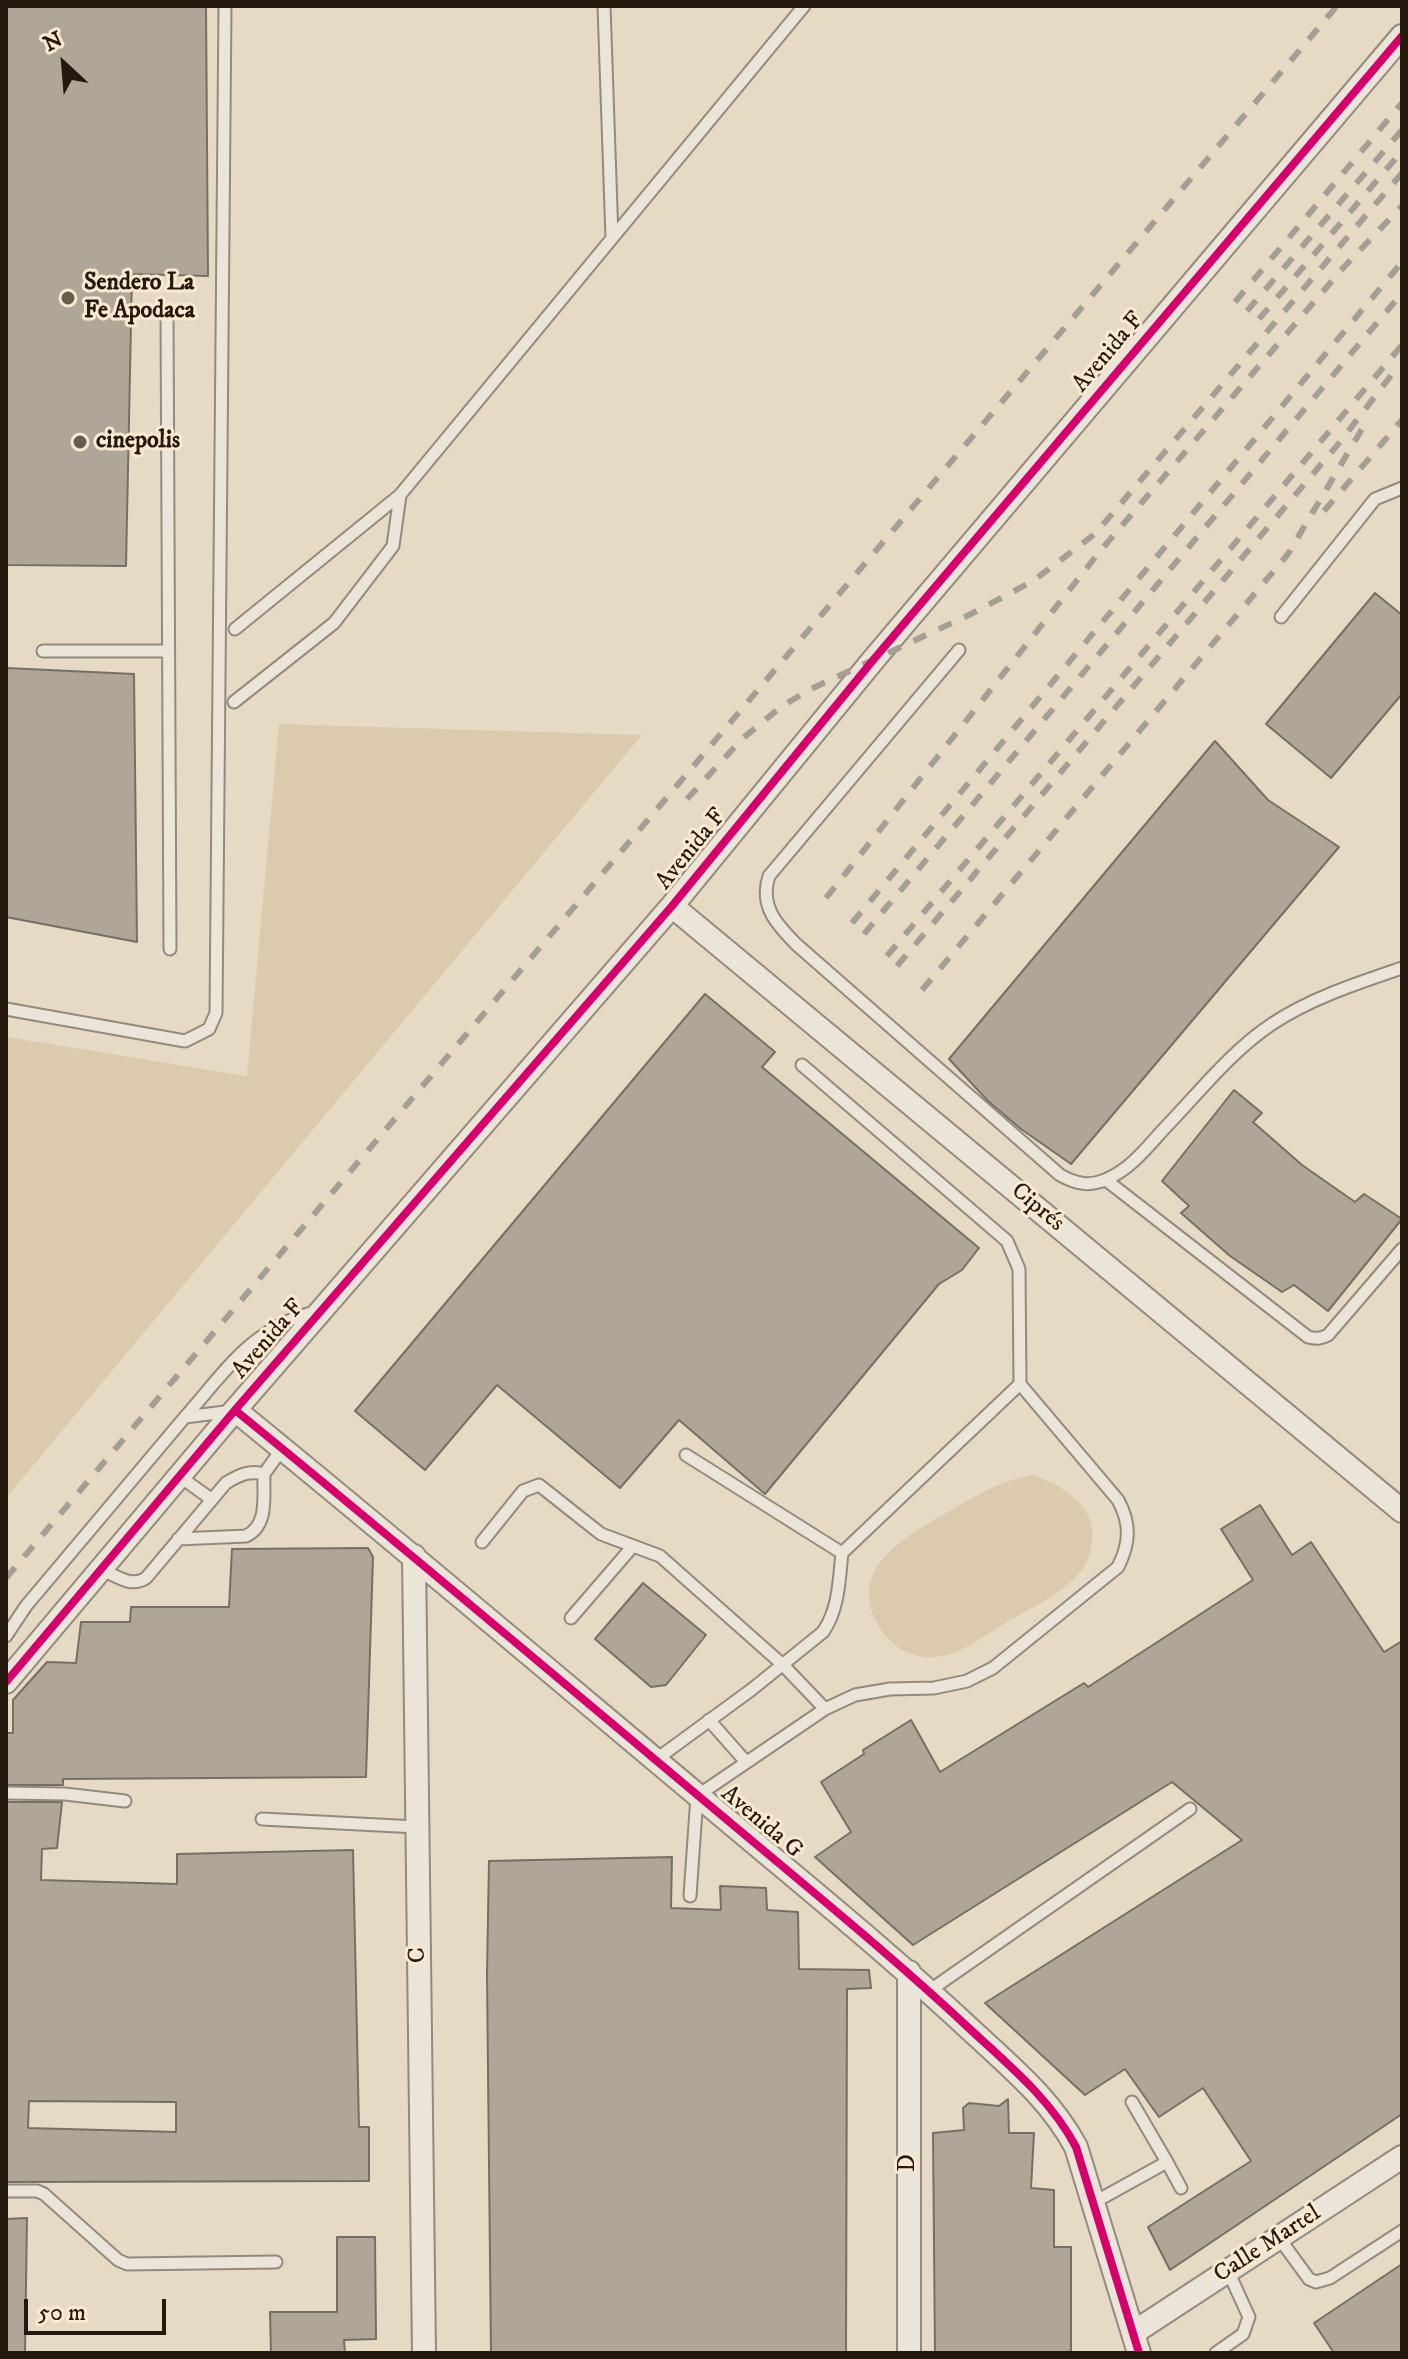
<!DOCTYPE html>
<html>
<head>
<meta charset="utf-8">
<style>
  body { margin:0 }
  #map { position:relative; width:1408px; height:2359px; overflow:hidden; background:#e7dac5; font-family:"IM FELL DW Pica",serif }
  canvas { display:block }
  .frame { position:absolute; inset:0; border:8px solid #24190c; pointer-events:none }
  .north { position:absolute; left:24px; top:24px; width:80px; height:80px; -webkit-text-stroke:6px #f9e9d0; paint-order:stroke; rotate:334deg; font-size:22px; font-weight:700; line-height:32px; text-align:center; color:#24190c }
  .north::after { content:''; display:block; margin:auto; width:28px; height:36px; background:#24190c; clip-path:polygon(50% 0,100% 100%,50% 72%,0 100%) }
  .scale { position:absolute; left:24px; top:2299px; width:142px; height:36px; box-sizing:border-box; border:4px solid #24190c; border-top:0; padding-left:10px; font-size:24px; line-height:28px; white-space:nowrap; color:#24190c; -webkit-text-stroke:6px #f9e9d0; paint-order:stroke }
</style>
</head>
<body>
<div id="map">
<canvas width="1408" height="2359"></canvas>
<div class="frame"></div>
<div class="north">N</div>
<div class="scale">50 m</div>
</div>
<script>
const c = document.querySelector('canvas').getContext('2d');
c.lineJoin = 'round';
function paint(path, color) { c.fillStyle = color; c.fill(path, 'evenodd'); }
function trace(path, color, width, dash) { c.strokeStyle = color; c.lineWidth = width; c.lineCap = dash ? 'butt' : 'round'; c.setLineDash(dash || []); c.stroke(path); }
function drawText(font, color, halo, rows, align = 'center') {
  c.font = font + ' "IM FELL DW Pica",serif'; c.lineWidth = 6; c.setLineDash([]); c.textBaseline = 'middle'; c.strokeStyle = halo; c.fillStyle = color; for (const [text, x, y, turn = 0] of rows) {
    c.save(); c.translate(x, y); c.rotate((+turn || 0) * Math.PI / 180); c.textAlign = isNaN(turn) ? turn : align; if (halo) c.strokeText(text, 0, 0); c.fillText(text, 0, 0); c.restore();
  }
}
const green = new Path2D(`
  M 279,724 L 642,735 L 6,1498 L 6,1037 L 247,1076 Z
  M 1033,1475 C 1065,1486 1101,1509 1091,1548 C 1089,1556 1087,1563 1082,1570 C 1064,1593 1031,1608 1007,1622 C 980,1638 952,1663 919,1656 C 901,1653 885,1639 877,1623 C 847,1566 909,1534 950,1511 C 977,1495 1001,1480 1033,1475 Z`);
const building = new Path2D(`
  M 6,6 L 206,6 L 208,276 L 132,274 L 126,566 L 6,565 Z
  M 1375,593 L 1402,615 L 1402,694 L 1331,778 L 1266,724 Z
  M 6,668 L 134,674 L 137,942 L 6,917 Z
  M 1215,741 L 1268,800 L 1339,847 L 1071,1164 L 1021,1129 L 988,1101 L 949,1059 Z
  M 705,994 L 775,1052 L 762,1067 L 979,1248 L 962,1270 L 939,1284 L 765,1494 L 679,1420 L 620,1488 L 497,1385 L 425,1470 L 355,1411 Z
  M 1234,1090 L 1262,1113 L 1253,1122 L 1302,1165 L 1355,1202 L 1364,1194 L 1402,1219 L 1328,1311 L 1294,1285 L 1282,1292 L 1230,1256 L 1181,1213 L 1189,1206 L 1162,1181 Z
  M 1260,1505 L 1292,1555 L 1311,1542 L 1384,1652 L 1402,1641 L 1402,2114 L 1170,2270 L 1148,2227 L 1251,2161 L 1203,2088 L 1159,2117 L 1125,2069 L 1085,2095 L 985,2003 L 1242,1840 L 1172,1782 L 913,1945 L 815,1857 L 851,1832 L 821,1782 L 864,1754 L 863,1750 L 911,1720 L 940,1772 L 1084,1683 L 1088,1687 L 1253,1580 L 1221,1529 Z
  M 368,1548 L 373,1557 L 366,1777 L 63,1779 L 63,1785 L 6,1785 L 6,1733 L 13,1733 L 13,1700 L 47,1662 L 76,1663 L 81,1622 L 130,1622 L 131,1607 L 229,1607 L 232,1549 Z
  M 643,1583 L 706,1635 L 666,1685 L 651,1687 L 595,1639 Z
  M 6,1802 L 62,1802 L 57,1848 L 42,1849 L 41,1880 L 177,1884 L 177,1854 L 353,1850 L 359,2127 L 369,2127 L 369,2181 L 6,2182 ZM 29,2101 L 176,2102 L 176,2132 L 28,2128 Z
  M 672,1857 L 671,1908 L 721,1910 L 720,1886 L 766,1888 L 767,1910 L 798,1912 L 799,1969 L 869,1970 L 871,1988 L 847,1989 L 846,2353 L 491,2353 L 487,1974 L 489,1861 Z
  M 1008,2099 L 1009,2133 L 1034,2133 L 1031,2188 L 1054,2190 L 1054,2247 L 1071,2247 L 1071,2353 L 935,2353 L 933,2133 L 964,2130 L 963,2108 L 969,2103 L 999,2106 Z
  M 27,2218 L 25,2353 L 6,2353 L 6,2219 Z
  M 337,2237 L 375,2237 L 376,2339 L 344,2340 L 345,2353 L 271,2353 L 270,2312 L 337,2312 Z
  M 1402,2264 L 1402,2353 L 1334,2353 L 1314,2323 Z`);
const lane = new Path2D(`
  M 604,6 L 612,238
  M 167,314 L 170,949
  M 1281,617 L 1375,499 L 1402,488
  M 235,629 L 400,495 L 804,6
  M 959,650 L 769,876 C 759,906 777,925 797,945 L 1060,1175 C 1076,1184 1090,1187 1107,1179 C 1129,1170 1146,1149 1162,1131 C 1197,1095 1230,1052 1272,1024 C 1311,998 1358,983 1402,968
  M 43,651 L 168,651
  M 234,702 L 334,623 L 393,546 L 400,495
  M 6,1009 L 185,1041 L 209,1029 L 216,1013 L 225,6
  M 802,1065 L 1007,1241 L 1019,1269 L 1020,1384
  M 1106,1180 L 1308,1337 C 1316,1339 1321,1339 1328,1335 L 1402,1249
  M 185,1417 C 225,1372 252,1327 315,1312
  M 686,1455 L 842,1553 L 1020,1384 L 1118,1500 C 1131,1524 1130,1543 1118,1567 L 993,1668 L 967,1681 L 934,1688 L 890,1689 L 855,1695 L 825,1709 L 697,1796 L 690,1896
  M 179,1476 L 211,1499
  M 178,1539 L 246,1536 C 269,1525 263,1496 264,1474
  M 482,1542 L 523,1491 L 539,1485 L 601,1534 L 660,1556 L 783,1665 L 825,1709
  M 101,1569 C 116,1576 131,1588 146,1578 L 226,1483 C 239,1475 249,1470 264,1474 L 282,1449
  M 571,1618 L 633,1546
  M 6,1636 L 26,1606 L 185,1417 L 233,1411
  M 709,1720 L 746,1762
  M 654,1761 L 751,1690 L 823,1632 C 839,1609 839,1580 842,1553
  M 6,1793 L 65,1794 L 125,1801
  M 262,1819 L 417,1827
  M 929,1991 L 1190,1809
  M 1167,2162 L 1181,2188
  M 6,2191 L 37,2191 L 44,2194 L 118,2260 L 127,2264 L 276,2262
  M 1093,2203 L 1167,2162 L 1132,2102
  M 1279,2238 L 1309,2279 L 1316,2282 L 1330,2278 L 1402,2231
  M 1216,2353 L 1243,2334 L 1249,2317 L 1228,2271`);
const street = new Path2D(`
  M 672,906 L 1402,1511
  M 235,1410 C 417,1558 595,1710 775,1860 C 842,1916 908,1971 972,2031 C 1011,2067 1051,2100 1076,2147 L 1139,2353
  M 414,1556 L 424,2353
  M 6,1682 L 235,1410 L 672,906 L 874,659 L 1402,36
  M 909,1972 L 909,2353
  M 1133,2333 L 1402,2157`);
const rail = new Path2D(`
  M 1235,302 L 1402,103
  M 1247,311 L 1402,130
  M 1259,319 L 1402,151
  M 1324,511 L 1402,420
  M 687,799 L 742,739 L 782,706 L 811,689 L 969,615 L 1033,581 L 1095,534 L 1402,173
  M 826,898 L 1101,550 L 1344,267 L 1402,206
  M 852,923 L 1402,262
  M 864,934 L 1402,293
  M 887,956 L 1402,345
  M 897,966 L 1340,442 L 1396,369
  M 922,990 L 1288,554 L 1365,424
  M 6,1578 L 1337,6`);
const cycleway = new Path2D(`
  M 235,1410 C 417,1558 595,1710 775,1860 C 842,1916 908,1971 972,2031 C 1011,2067 1051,2100 1076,2147 L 1139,2353
  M 6,1682 L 235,1410 L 672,906 L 874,659 L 1402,36`);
const markers = [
  [68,298,8,"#685d4d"],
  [80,442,8,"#685d4d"]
];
const poiNames = [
  ["Sendero La",84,284],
  ["Fe Apodaca",84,312],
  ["cinepolis",96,442]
];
const streetNames = [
  ["Avenida F",1109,353,-50],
  ["Avenida F",692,850,-51],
  ["Ciprés",1037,1208,40],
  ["Avenida F",269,1340,-49],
  ["Avenida G",761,1823,40],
  ["C",419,1955,-91],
  ["D",909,2163,-90],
  ["Calle Martel",1268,2245,-33]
];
paint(green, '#dbcaad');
paint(building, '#afa698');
trace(building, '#776f64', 2);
trace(lane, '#928a7c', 15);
trace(street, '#928a7c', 26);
trace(lane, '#ebe4d9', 11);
trace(street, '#ebe4d9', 22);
trace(rail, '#a59e95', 6, [14, 14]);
trace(cycleway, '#d6006c', 8);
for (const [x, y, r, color] of markers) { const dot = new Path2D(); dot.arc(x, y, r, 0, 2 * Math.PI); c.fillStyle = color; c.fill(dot); trace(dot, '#f9e9d0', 3); }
drawText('bold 24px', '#24190c', '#f9e9d0', poiNames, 'left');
drawText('24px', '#24190c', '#f9e9d0', streetNames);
</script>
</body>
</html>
